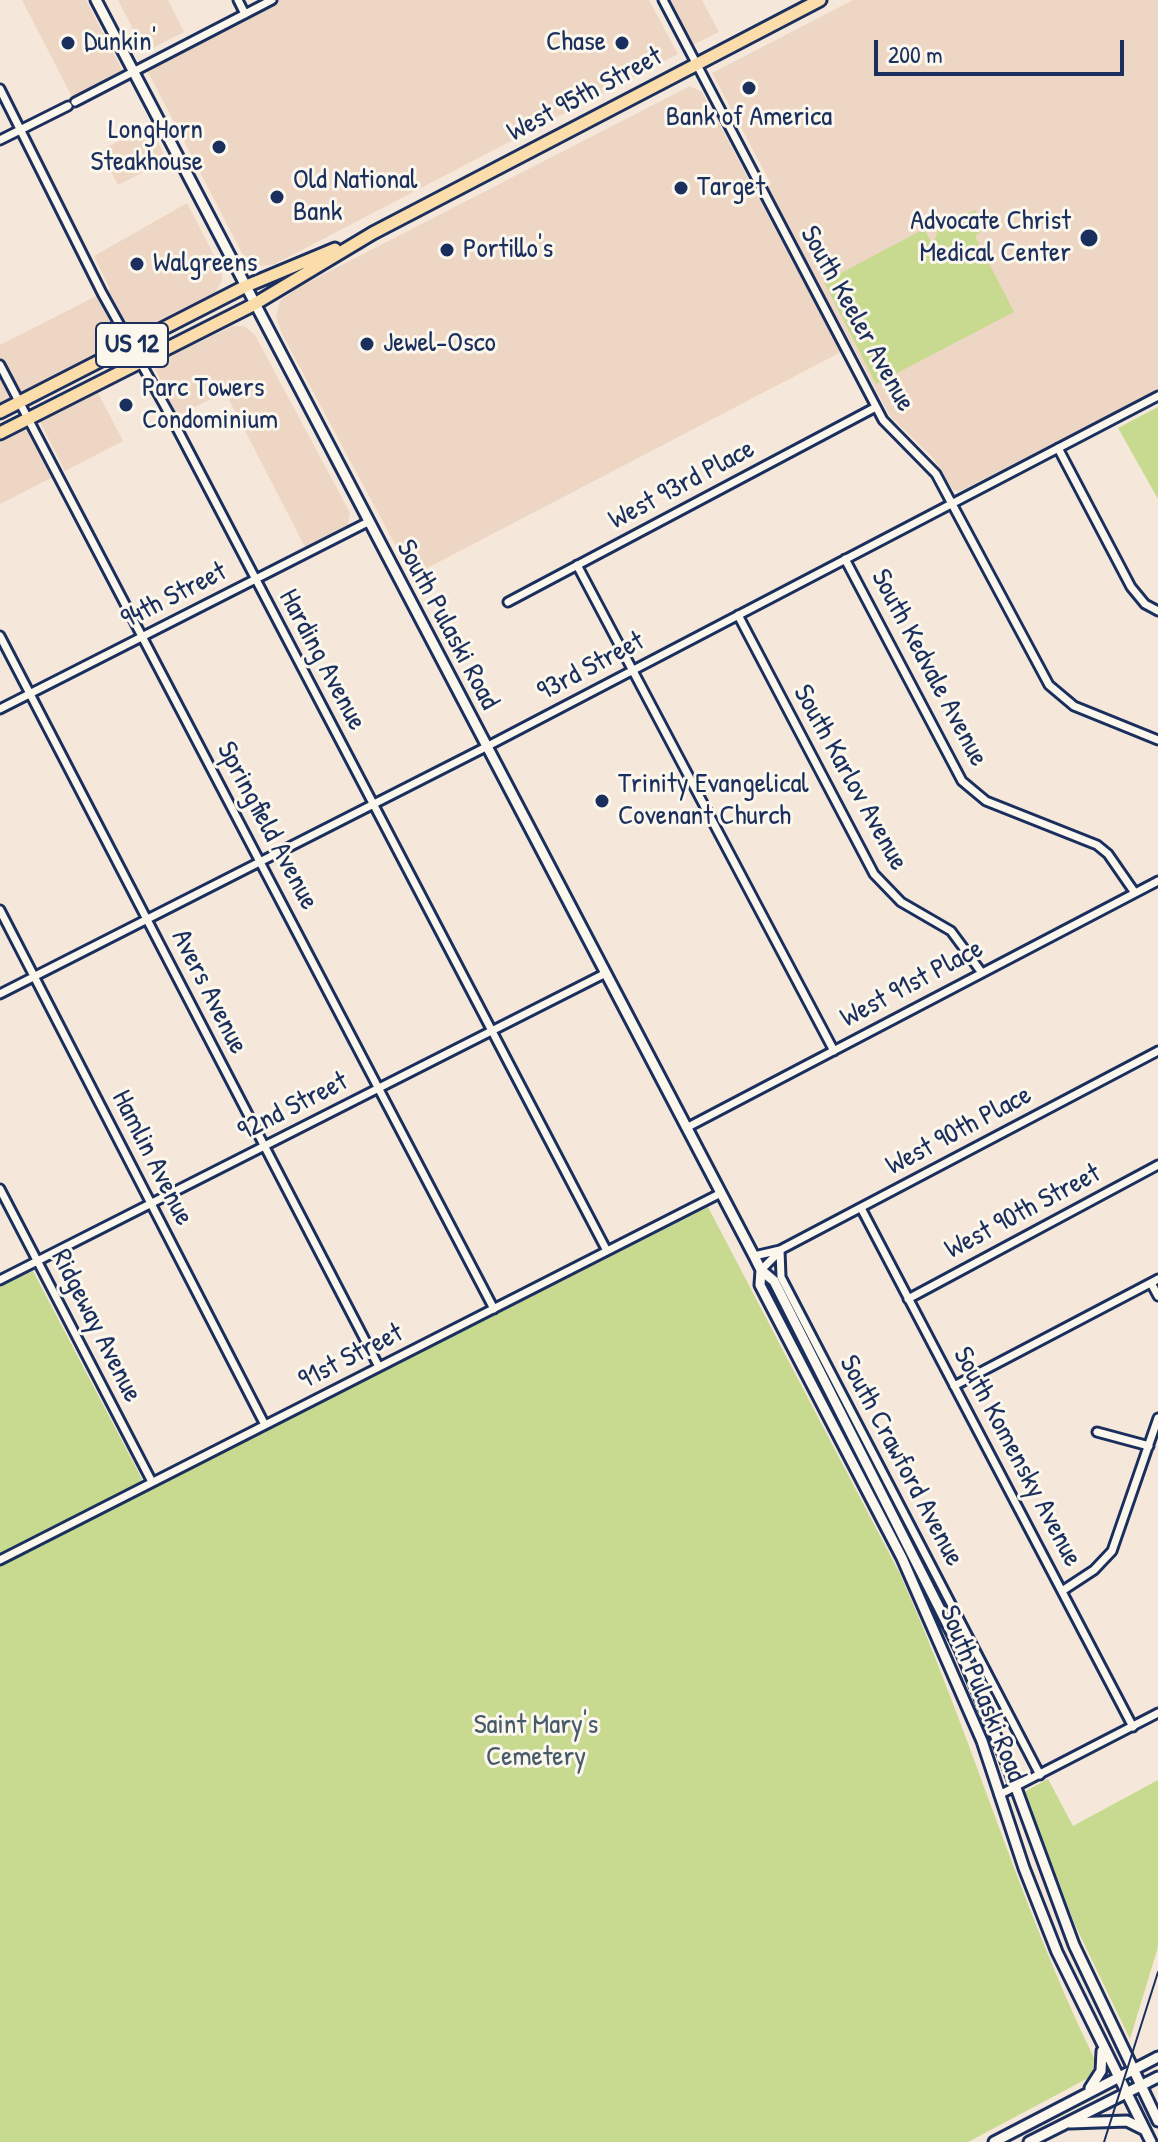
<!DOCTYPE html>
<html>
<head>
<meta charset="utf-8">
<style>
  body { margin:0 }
  #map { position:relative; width:1158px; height:2142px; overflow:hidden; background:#f5e8da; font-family:"Patrick Hand",sans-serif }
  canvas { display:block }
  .scale { position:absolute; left:874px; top:40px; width:250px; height:36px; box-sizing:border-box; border:4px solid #1b2f5e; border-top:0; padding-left:10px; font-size:24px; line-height:28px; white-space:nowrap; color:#1b2f5e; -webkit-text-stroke:6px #fbf7ec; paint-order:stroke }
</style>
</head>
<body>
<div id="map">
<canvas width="1158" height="2142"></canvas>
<div class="scale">200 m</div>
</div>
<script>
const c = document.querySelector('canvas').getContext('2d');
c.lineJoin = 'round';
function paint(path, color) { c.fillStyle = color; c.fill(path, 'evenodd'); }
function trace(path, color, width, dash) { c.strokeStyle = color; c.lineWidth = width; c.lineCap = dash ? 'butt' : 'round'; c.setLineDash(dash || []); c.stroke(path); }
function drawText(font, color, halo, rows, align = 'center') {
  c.font = font + ' "Patrick Hand",sans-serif'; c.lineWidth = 6; c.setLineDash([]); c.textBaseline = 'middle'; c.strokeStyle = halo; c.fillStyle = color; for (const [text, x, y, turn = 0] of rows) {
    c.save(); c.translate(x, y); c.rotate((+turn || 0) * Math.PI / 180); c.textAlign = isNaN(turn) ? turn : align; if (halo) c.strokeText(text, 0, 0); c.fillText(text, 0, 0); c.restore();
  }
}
const built = new Path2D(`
  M 22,0 L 86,0 L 122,70 L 72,97 Z
  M 118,0 L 168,0 L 184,32 L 145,52 Z
  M 278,0 L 649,0 L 678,54 L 275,264 L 260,266 L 243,255 L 146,68 Z
  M 670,0 L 702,0 L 719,32 L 693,45 Z
  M 853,0 L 1158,0 L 1158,390 L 960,491 L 953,490 L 934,459 L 890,416 L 767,187 L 771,184 L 712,73 Z
  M 690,86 L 702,92 L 841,352 L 412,576 L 282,334 L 276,316 L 280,301 L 297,288 Z
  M 149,125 L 167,160 L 118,185 L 100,151 Z
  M 187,203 L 222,271 L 222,280 L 214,295 L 0,406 L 0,345 L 110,289 L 94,256 Z
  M 233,326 L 244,326 L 255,335 L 350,513 L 348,525 L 305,547 L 225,392 L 177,416 L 153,364 Z
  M 98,393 L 123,441 L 65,471 L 40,422 Z
  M 29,428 L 53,477 L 0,504 L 0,443 Z`);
const green = new Path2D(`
  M 975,210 L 985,229 L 975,236 L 1014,312 L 876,384 L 824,282 L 924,229 L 933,245 L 938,230 Z
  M 1158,407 L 1158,499 L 1118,428 Z
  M 708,1207 L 900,1574 C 971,1733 1018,1901 1094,2058 L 1092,2076 L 968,2142 L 0,2142 L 0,1566 Z
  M 33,1271 L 142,1479 L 139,1484 L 0,1555 L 0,1287 Z
  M 1048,1779 L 1073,1826 L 1158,1780 L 1158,1947 L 1130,2039 L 1076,1927 L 1024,1792 Z`);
const minor = new Path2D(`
  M 238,0 L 245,14
  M 663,0 L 883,420 L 936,474 L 1049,685 L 1074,706 L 1158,740
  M 0,89 L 102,293 L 171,417 L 607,1251
  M 75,102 L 272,0
  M 0,140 L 68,106
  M 0,365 L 494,1309
  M 1058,448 L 1131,587 L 1145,604 L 1158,611
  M 845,559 L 962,781 L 986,801 L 1097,845 L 1108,854 L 1135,893
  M 577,565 L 834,1051
  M 508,602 L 876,407
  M 738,615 L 874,874 L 901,902 L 951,931 L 982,973
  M 0,636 L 379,1367
  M 0,709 L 368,522
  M 0,910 L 265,1425
  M 0,994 L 486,747 L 1158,396
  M 688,1127 L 1158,881
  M 0,1189 L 152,1482
  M 861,1208 L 1133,1727
  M 780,1250 L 781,1277 L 1040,1775
  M 754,1256 L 780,1250 L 1158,1051
  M 761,1270 L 779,1252
  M 0,1280 L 606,973
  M 1151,1283 L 1158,1296
  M 908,1299 L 1158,1165
  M 954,1386 L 1158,1279
  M 1097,1432 L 1149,1446
  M 0,1560 L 721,1193
  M 1062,1591 L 1094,1570 L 1112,1551 L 1158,1418
  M 999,1795 L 1158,1713`);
const secondary = new Path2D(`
  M 96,0 L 754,1256 L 761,1270 L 774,1281 L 960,1649 L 1006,1761 L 1074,1945 L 1158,2121
  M 761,1270 L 760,1285 L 902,1558 L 982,1741 L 1024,1868 L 1057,1952 L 1151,2142
  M 1090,2088 L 1101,2071 L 1102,2051
  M 1070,2123 L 1127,2121 L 1145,2130
  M 994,2142 L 1158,2057
  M 1029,2142 L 1158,2077`);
const primary = new Path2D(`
  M 0,412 L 244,287 L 335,249
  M 0,433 L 253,305 L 373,233 L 820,0`);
const rail = new Path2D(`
  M 1104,2142 L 1158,1972`);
const markers = [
  [68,43,8,"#1b2f5e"],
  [622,43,8,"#1b2f5e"],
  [749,88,8,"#1b2f5e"],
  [219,147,8,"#1b2f5e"],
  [681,188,8,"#1b2f5e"],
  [277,197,8,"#1b2f5e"],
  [1089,238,10,"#1b2f5e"],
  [447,250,8,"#1b2f5e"],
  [137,264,8,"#1b2f5e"],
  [367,344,8,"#1b2f5e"],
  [126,405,8,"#1b2f5e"],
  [602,801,8,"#1b2f5e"]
];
const shields = [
  [132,345,72]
];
const shieldNames = [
  ["US 12",132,345]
];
const poiNames = [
  ["Dunkin'",84,43],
  ["Chase",606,43,"right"],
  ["Bank of America",749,118,"center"],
  ["LongHorn",203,131,"right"],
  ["Steakhouse",203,163,"right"],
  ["Old National",293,181],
  ["Bank",293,213],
  ["Target",697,188],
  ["Advocate Christ",1071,222,"right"],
  ["Medical Center",1071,254,"right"],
  ["Portillo's",463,250],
  ["Walgreens",153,264],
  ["Jewel-Osco",383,344],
  ["Parc Towers",142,389],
  ["Condominium",142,421],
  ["Trinity Evangelical",618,785],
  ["Covenant Church",618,817]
];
const streetNames = [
  ["West 95th Street",585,95,-28],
  ["South Keeler Avenue",857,319,61],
  ["West 93rd Place",682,485,-28],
  ["94th Street",174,596,-27],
  ["South Pulaski Road",447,625,62],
  ["Harding Avenue",322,660,62],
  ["93rd Street",591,667,-28],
  ["South Kedvale Avenue",929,668,62],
  ["South Karlov Avenue",850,778,61],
  ["Springfield Avenue",267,826,62],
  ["West 91st Place",912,984,-28],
  ["Avers Avenue",209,992,63],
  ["92nd Street",293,1107,-27],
  ["West 90th Place",959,1131,-28],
  ["Hamlin Avenue",152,1158,63],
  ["West 90th Street",1023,1212,-28],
  ["Ridgeway Avenue",96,1326,63],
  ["91st Street",351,1357,-27],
  ["South Komensky Avenue",1017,1457,62],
  ["South Crawford Avenue",901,1461,62],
  ["South Pulaski Road",982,1694,68]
];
const parkNames = [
  ["Saint Mary's",536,1726],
  ["Cemetery",536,1758]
];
paint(built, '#eed6c4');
paint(green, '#c7da8f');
trace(minor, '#1b2f5e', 13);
trace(secondary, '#1b2f5e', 15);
trace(primary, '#1b2f5e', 17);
trace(minor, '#fbf7ec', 7);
trace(secondary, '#fbf7ec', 9);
trace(primary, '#faddab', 11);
trace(rail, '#1b2f5e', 2);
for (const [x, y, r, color] of markers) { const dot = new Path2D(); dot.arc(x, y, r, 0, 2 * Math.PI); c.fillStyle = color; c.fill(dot); trace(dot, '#fbf7ec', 3); }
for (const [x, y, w] of shields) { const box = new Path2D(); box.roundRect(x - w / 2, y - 22, w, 44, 6); c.fillStyle = '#fbf7ec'; c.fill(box); trace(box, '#1b2f5e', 2); }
drawText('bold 26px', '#1b2f5e', null, shieldNames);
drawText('28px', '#1b2f5e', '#fbf7ec', poiNames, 'left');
drawText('28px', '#1b2f5e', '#fbf7ec', streetNames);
drawText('28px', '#465a6a', '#fbf7ec', parkNames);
</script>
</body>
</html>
